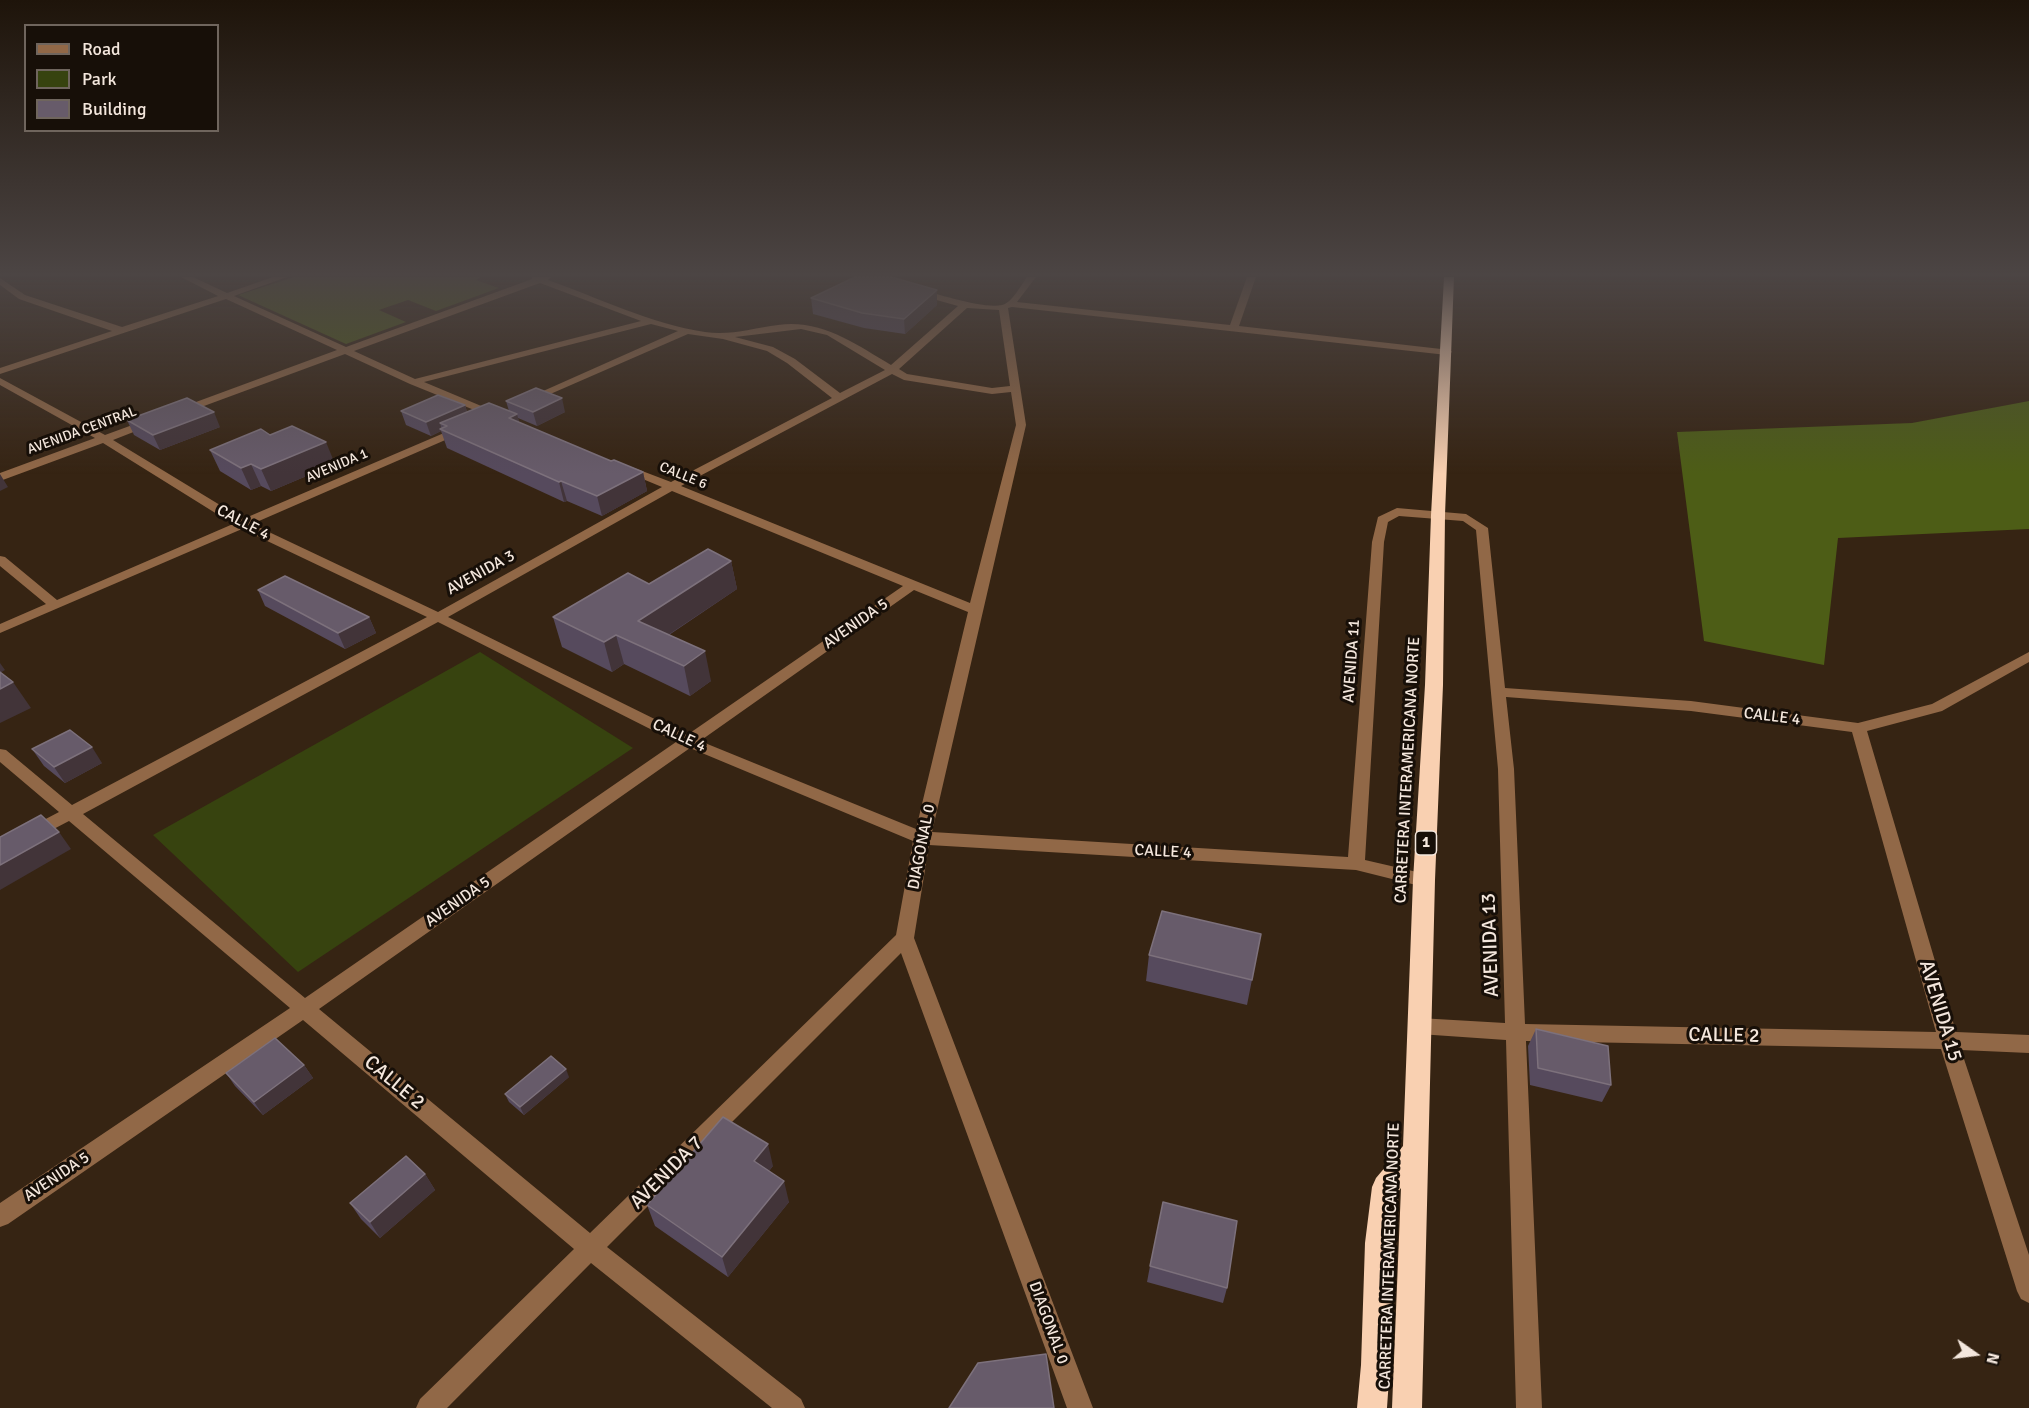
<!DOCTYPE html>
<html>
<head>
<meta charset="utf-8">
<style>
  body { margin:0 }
  #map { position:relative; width:2029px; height:1408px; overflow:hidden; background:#362413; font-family:Signika,sans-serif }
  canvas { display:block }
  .legend { position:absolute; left:24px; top:24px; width:195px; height:108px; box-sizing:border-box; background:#170f08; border:2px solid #6f655d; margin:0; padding:8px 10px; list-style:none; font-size:18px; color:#f4e7dd }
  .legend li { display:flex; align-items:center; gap:12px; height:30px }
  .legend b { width:30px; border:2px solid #6f655d }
  .north { position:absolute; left:1945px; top:1324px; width:60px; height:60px; -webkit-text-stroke:4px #170f08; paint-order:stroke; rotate:104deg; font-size:16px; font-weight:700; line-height:24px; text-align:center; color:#f4e7dd }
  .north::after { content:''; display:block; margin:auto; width:21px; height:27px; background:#f4e7dd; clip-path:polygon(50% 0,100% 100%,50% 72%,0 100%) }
</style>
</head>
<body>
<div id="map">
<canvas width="2029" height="1408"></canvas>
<ul class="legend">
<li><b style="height:8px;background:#916847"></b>Road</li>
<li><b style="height:16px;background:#37430f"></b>Park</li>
<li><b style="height:16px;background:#675b6a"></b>Building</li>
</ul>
<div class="north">N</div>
</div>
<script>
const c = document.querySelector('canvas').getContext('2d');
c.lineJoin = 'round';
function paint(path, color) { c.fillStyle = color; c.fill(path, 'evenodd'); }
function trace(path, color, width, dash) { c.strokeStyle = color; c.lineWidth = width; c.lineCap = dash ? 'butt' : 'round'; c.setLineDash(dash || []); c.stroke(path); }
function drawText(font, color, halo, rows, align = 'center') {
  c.font = font + ' Signika,sans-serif'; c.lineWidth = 6; c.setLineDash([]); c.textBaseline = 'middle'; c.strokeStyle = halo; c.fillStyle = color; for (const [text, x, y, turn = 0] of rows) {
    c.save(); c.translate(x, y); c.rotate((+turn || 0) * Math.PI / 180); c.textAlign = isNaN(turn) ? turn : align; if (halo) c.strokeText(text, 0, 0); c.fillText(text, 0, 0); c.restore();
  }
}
const green = new Path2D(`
  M 480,652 L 633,748 L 298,972 L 153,835 Z`);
const forest = new Path2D(`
  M 294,277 L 481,277 L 476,280 L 499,288 L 436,311 L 408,300 L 379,310 L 406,322 L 346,344 L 238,295 Z
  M 2029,401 L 2029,529 L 1838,538 L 1824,665 L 1704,641 L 1677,432 L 1912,423 Z`);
const minor = new Path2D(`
  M 181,277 L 193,277 L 227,293 L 273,277 L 287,277 L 234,296 L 346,347 L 532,279 L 532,277 L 551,277 L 548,280 C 599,298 651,324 705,332 C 729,336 754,328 778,325 C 822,319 855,344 891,365 L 958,306 L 915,294 L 913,292 L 918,289 C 938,294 983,309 1002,305 C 1012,303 1021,285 1027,277 L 1036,277 L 1017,302 L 1230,325 L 1247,277 L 1256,277 L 1239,326 L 1450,350 L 1452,352 L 1447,355 L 1012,307 L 1008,308 L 1026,425 L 932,832 L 1348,857 L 1372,542 L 1378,517 L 1397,508 L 1466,514 L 1488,528 L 1505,688 L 1691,701 L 1858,723 L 1932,704 L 2029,652 L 2029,662 L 1942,711 L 1867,731 L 1956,1032 L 2029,1035 L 2029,1053 L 1961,1050 L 2029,1255 L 2029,1303 L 2021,1299 L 2017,1291 L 1941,1049 L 1526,1041 L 1542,1408 L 1516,1408 L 1506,1040 L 1419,1034 L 1412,1032 L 1409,1026 L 1412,1020 L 1419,1018 L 1505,1023 L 1498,769 L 1476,530 L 1463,521 L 1399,516 L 1388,522 L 1384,542 L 1365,860 L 1430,875 L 1433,880 L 1430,885 L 1424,887 L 1356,870 L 929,845 L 914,938 L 1093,1408 L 1067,1408 L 901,953 L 607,1247 L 801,1399 L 805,1408 L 772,1408 L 591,1263 L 447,1408 L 416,1408 L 420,1399 L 574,1249 L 303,1020 L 8,1224 L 0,1227 L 0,1203 L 290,1008 L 69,821 L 0,857 L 0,843 L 59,812 L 0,762 L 0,749 L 6,750 L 72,805 L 427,617 L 242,529 L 0,633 L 0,624 L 46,604 L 0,566 L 0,556 L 5,557 L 57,600 L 233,524 L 103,443 L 0,481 L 0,473 L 95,438 L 0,385 L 0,378 L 105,435 L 146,420 L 154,420 L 154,424 L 113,440 L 243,519 L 458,427 L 466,427 L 466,431 L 252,524 L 438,612 L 662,487 L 621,470 L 621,466 L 629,466 L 671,482 L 832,398 L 787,363 L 767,351 L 723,339 L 688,334 L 532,402 L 524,402 L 523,400 L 678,331 L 651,324 L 424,382 L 498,413 L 499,415 L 494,418 L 410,384 L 345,354 L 185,413 L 177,413 L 177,409 L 337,350 L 226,299 L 0,374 L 0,368 L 112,331 L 19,299 L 0,285 L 0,278 L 25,295 L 122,327 L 218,296 ZM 540,283 L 641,321 L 415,379 L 354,351 ZM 967,308 L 999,310 L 1010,386 L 992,388 L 907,374 L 899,369 ZM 801,329 L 827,335 L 885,370 L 840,393 L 795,359 L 773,347 L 735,337 ZM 892,374 L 904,380 L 992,394 L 1011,392 L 1016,425 L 970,603 L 681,486 ZM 672,491 L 903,586 L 687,735 L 448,617 ZM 914,590 L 968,612 L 916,829 L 700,741 ZM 438,622 L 676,742 L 305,998 L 83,814 ZM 1506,697 L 1691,711 L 1852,732 L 1936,1032 L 1525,1024 L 1514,769 ZM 690,748 L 913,841 L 896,935 L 590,1233 L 319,1009 Z`);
const highway = new Path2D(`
  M 1444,277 L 1454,277 L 1445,515 L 1443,685 L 1435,880 L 1422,1408 L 1392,1408 L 1401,1188 L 1398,1192 C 1391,1264 1393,1336 1387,1408 L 1357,1408 L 1361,1365 L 1365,1243 L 1372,1187 L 1376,1178 L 1403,1146 L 1413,880 L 1425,685 L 1431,515 Z`);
const wall = new Path2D(`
  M 811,298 L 937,305 L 905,334 L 864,328 L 813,314 Z
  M 506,401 L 565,412 L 537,426 L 518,418 L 519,422 L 611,461 L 643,472 L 647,491 L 602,516 L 567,501 L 564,502 L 447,448 L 441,431 L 431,436 L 406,425 L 401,411 L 465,405 L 467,412 L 509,411 Z
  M 127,420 L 220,427 L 160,450 L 134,435 Z
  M 270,435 L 335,464 L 271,491 L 261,486 L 251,490 L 220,471 L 210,450 Z
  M 731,561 L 737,589 L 669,635 L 711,681 L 690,696 L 624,664 L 612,672 L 562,647 L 553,617 L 649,584 Z
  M 258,590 L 369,617 L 376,633 L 345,649 L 265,606 Z
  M 32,749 L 102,763 L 65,783 L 44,766 Z
  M 1261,934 L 1247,1005 L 1146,981 L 1149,955 Z
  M 1536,1029 L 1611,1085 L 1602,1102 L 1530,1085 L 1528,1046 Z
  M 304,1065 L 313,1078 L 263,1115 L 235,1086 L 226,1073 Z
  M 569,1077 L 524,1115 L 509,1102 L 505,1094 Z
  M 773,1166 L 769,1171 L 789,1202 L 728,1277 L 655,1226 L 647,1205 Z
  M 425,1174 L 435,1190 L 380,1238 L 361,1219 L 350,1203 Z
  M 1150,1266 L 1227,1288 L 1223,1303 L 1147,1282 Z`);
const shadedWall = new Path2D(`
  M 937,290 L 937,305 L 905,334 L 904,319 Z
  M 562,398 L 565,412 L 537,426 L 533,412 Z
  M 465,405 L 469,419 L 447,426 L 440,423 L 442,430 L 440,429 L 441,431 L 431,436 L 426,422 Z
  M 214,412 L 220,427 L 160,450 L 153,435 Z
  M 517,414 L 522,433 L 509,418 Z
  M 326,442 L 335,464 L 271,491 L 261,469 Z
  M 251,464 L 261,486 L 251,490 L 241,468 Z
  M 643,472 L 647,491 L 602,516 L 597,496 Z
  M 0,474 L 8,487 L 0,491 Z
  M 561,481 L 567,501 L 564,502 L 559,482 Z
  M 731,561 L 737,589 L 647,649 L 638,621 Z
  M 369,617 L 376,633 L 345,649 L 338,633 Z
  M 616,635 L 624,664 L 612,672 L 604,642 Z
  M 705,651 L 711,681 L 690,696 L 684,666 Z
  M 0,663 L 5,670 L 0,673 Z
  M 13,682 L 31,708 L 0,723 L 0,689 Z
  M 92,747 L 102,763 L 65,783 L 54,767 Z
  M 59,832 L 71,849 L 0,890 L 0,865 Z
  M 304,1065 L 313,1078 L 263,1115 L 254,1102 Z
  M 566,1069 L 569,1077 L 524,1115 L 520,1107 Z
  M 768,1144 L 773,1166 L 759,1183 L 754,1161 Z
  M 425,1174 L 435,1190 L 380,1238 L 370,1222 Z
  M 784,1181 L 789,1202 L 728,1277 L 722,1257 Z`);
const building = new Path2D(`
  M 855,277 L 891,277 L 937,290 L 904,319 L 862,313 L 811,298 Z
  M 536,388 L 562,398 L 533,412 L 506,401 Z
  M 438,395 L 465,405 L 426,422 L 401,411 Z
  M 187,398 L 214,412 L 153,435 L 127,420 Z
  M 489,403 L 517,414 L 509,418 L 611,461 L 614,460 L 643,472 L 597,496 L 561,481 L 559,482 L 440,429 L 447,426 L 440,423 Z
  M 292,426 L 326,442 L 261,469 L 251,464 L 241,468 L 210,450 L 261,429 L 270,435 Z
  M 708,549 L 731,561 L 638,621 L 705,651 L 684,666 L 616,635 L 604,642 L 553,617 L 628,573 L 649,584 Z
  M 285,576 L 369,617 L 338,633 L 258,590 Z
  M 0,672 L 13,682 L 0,689 Z
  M 70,730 L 92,747 L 54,767 L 32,749 Z
  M 41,815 L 59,832 L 0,865 L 0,837 Z
  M 1162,911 L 1261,934 L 1252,980 L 1149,955 Z
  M 1536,1029 L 1608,1046 L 1611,1085 L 1538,1068 Z
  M 275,1038 L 304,1065 L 254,1102 L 226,1073 Z
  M 551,1056 L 566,1069 L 520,1107 L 505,1094 Z
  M 723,1117 L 768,1144 L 754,1161 L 784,1181 L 722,1257 L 647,1205 Z
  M 406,1156 L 425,1174 L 370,1222 L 350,1203 Z
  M 1163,1202 L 1237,1221 L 1227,1288 L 1150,1266 Z
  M 1046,1354 L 1054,1408 L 949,1408 L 978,1363 Z`);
const farStreetnames = [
  ["AVENIDA CENTRAL",82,431,-20],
  ["AVENIDA 1",337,466,-23],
  ["CALLE 6",683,476,22]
];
const shields = [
  [1426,843,21]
];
const shieldNames = [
  ["1",1426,843]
];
const streetNames = [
  ["CALLE 4",243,523,28],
  ["AVENIDA 3",481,573,-29],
  ["AVENIDA 5",856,624,-35],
  ["AVENIDA 11",1352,661,-86],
  ["CALLE 4",1772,717,7],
  ["CALLE 4",679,736,25],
  ["CARRETERA INTERAMERICANA NORTE",1408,770,-87],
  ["DIAGONAL 0",922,847,-79],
  ["CALLE 4",1163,852,3],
  ["AVENIDA 5",458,902,-35],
  ["AVENIDA 5",57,1177,-34],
  ["CARRETERA INTERAMERICANA NORTE",1390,1256,-88],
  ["DIAGONAL 0",1048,1323,70]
];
const nearStreetnames = [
  ["AVENIDA 13",1491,945,-92],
  ["AVENIDA 15",1940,1011,73],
  ["CALLE 2",1724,1036,1],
  ["CALLE 2",394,1083,40],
  ["AVENIDA 7",667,1173,-45]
];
paint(green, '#37430f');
paint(forest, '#4d5d16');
paint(minor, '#916847');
paint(highway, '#f9d0b1');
paint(wall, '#564a5d');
paint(shadedWall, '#423439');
paint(building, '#675b6a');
trace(building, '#7d717c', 1.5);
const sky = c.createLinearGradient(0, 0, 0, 474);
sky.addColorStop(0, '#1e140a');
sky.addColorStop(0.58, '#4c4544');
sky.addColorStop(1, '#4c454400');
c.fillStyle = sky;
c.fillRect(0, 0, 2029, 474);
drawText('14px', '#f4e7dd', '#170f08', farStreetnames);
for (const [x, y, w] of shields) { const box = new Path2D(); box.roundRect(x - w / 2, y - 12, w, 24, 4.5); c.fillStyle = '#170f08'; c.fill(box); trace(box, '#f4e7dd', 1.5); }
drawText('bold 15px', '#f4e7dd', null, shieldNames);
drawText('16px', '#f4e7dd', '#170f08', streetNames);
drawText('20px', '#f4e7dd', '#170f08', nearStreetnames);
</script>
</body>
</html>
